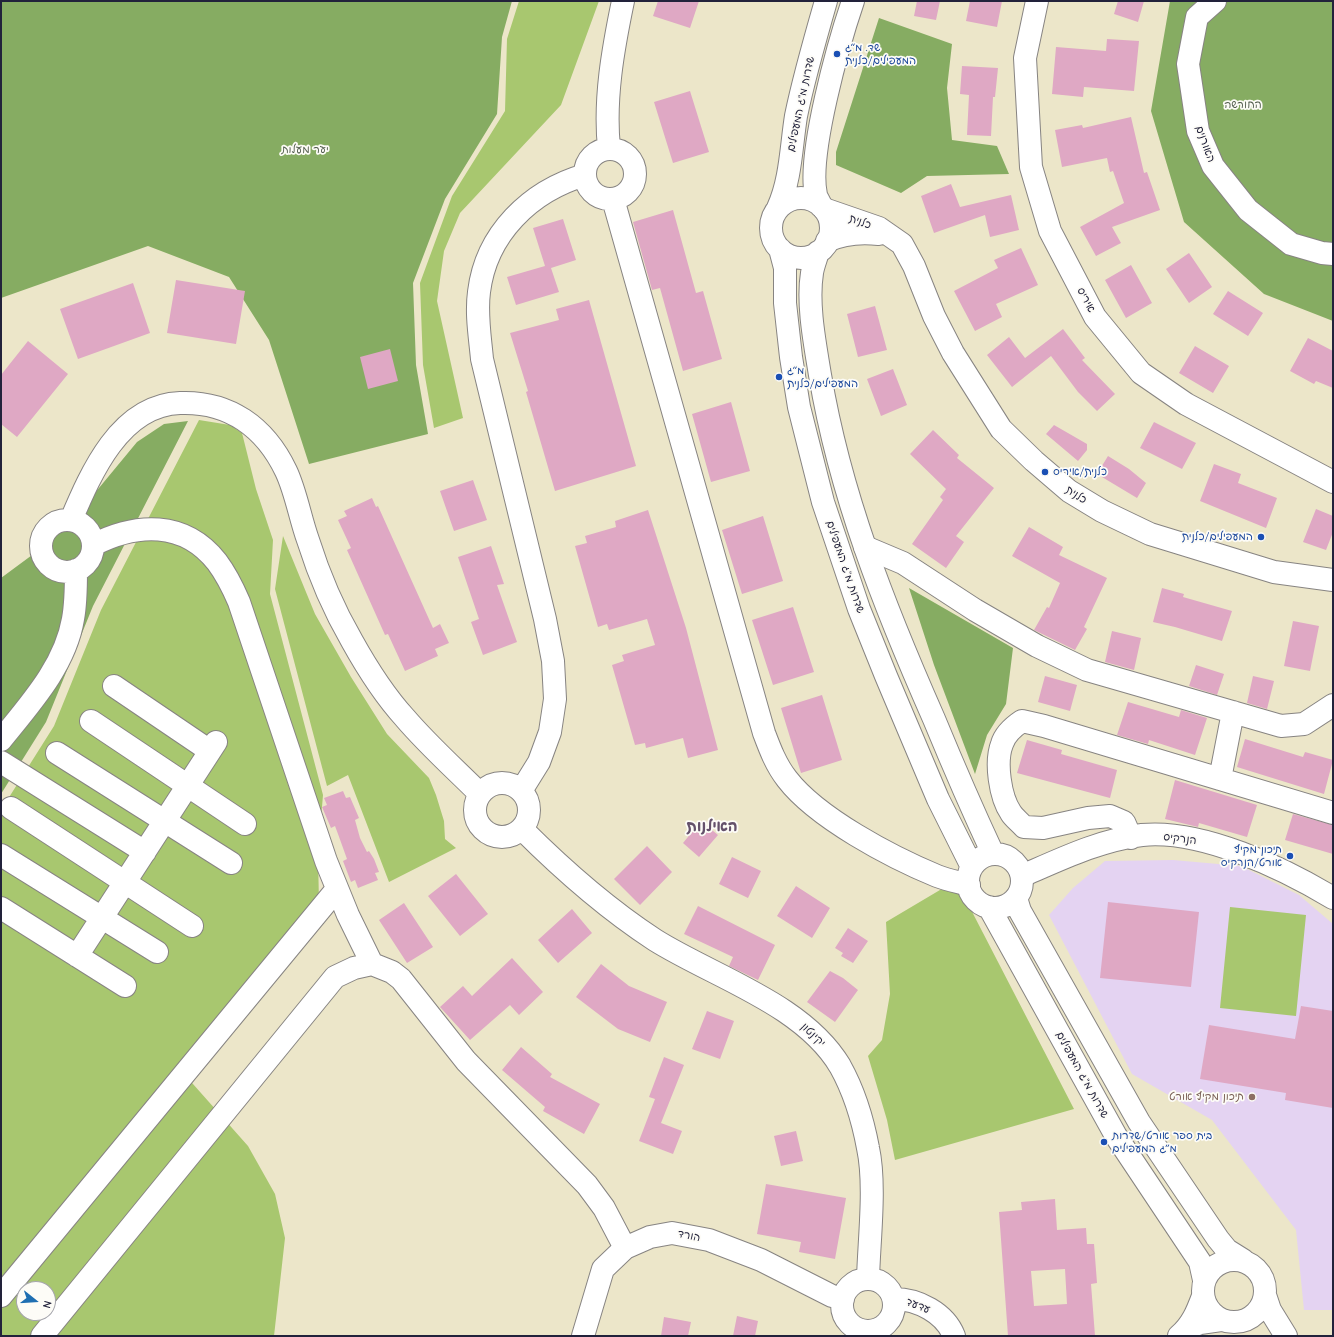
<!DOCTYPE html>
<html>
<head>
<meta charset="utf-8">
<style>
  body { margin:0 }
  #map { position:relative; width:1334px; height:1337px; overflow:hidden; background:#ece6c9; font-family:"Comic Neue",sans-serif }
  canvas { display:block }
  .frame { position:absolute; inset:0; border:2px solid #22223b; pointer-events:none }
  .north { position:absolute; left:16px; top:1281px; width:40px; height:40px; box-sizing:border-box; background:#fdfcf7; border:1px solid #a5a5ac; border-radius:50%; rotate:107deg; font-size:11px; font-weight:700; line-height:16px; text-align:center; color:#22223b }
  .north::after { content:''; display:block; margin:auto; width:14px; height:18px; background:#1f6fb2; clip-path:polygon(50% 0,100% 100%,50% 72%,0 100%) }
</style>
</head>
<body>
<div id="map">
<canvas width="1334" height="1337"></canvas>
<div class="frame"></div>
<div class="north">N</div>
</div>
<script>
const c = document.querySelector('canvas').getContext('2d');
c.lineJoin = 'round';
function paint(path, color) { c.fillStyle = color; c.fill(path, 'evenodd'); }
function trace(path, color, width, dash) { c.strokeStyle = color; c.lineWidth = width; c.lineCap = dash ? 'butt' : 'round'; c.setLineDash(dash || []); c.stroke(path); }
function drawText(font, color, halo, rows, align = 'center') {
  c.font = font + ' "Comic Neue","Playpen Sans Hebrew",sans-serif'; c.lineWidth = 3.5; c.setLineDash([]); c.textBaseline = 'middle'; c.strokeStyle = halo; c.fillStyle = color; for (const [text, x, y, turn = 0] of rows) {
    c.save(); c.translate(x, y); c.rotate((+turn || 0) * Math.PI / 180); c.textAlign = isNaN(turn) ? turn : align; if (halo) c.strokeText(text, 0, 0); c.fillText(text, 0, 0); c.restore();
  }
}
const built = new Path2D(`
  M 1173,860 L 1241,866 L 1299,895 L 1333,924 L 1333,1310 L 1304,1310 L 1296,1230 L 1212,1120 L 1132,1074 L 1049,915 L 1073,888 L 1105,861 Z`);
const green = new Path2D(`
  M 519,1 L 599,1 L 561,105 L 460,213 L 444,251 L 437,301 L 463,418 L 434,428 L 423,365 L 420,283 L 452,196 L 505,111 L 507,39 Z
  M 199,420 L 230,425 L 242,433 L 256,489 L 273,540 L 270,594 L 323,795 L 318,854 L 319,905 L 185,1075 L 248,1146 L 275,1194 L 285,1238 L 274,1336 L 1,1336 L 1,810 L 54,726 L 101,610 ZM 24,1289 L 48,1289 L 48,1313 L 24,1313 Z
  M 283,536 L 315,614 L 351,677 L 387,734 L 429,778 L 436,795 L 444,821 L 445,839 L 456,848 L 389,882 L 348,775 L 327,786 L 275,589 Z
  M 952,873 L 1074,1109 L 895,1160 L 887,1120 L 868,1056 L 882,1040 L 890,994 L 886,922 L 945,887 Z
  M 1230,907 L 1306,915 L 1296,1016 L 1220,1008 Z`);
const forest = new Path2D(`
  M 1,1 L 512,1 L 502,37 L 497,114 L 445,199 L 413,283 L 416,365 L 428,434 L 309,464 L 269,340 L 229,277 L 148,246 L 1,298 Z
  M 1170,1 L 1333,1 L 1333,321 L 1264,294 L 1184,222 L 1151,111 Z
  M 879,18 L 952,44 L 947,88 L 952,140 L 997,146 L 1009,174 L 927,176 L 901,193 L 836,165 L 836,152 Z
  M 188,421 L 93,606 L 46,722 L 1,794 L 1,578 L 47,544 L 94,494 L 137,442 L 164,424 Z
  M 909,588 L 1013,648 L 1006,704 L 987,735 L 975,774 L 934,665 Z`);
const building = new Path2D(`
  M 658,1 L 699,1 L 690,28 L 653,16 Z
  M 917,1 L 940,1 L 936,20 L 914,16 Z
  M 970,1 L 1002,1 L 997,27 L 966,21 Z
  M 1118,1 L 1144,1 L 1138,22 L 1114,14 Z
  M 1107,39 L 1139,41 L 1134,91 L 1084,87 L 1083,97 L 1052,94 L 1056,47 L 1106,51 Z
  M 962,66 L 998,68 L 995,97 L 993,97 L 991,136 L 967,135 L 969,95 L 960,94 Z
  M 690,91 L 709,152 L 673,163 L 654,102 Z
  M 1131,117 L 1144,173 L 1147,172 L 1160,210 L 1112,227 L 1121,243 L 1096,256 L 1080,227 L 1124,203 L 1113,171 L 1110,172 L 1107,158 L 1062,167 L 1055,130 L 1082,125 L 1083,128 Z
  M 951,184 L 960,207 L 1011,195 L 1019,230 L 990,237 L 985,215 L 934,233 L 921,196 Z
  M 673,210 L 696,293 L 703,291 L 722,359 L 683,371 L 660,288 L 652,290 L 633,222 Z
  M 563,219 L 576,260 L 551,268 L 559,292 L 516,305 L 507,277 L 545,266 L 533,228 Z
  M 1021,248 L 1038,285 L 996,304 L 1002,317 L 975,331 L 954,291 L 998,268 L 994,260 Z
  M 1189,253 L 1212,287 L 1189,303 L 1166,269 Z
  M 1131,265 L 1152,303 L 1126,318 L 1105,280 Z
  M 176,280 L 245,291 L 236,344 L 167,333 Z
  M 133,283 L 150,333 L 78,359 L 60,309 Z
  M 1228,291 L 1263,313 L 1248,336 L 1213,314 Z
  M 589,300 L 636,466 L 555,491 L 526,392 L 528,391 L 510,333 L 559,320 L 556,309 Z
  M 875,306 L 887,350 L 858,357 L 847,314 Z
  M 1063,329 L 1085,358 L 1082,360 L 1115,394 L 1097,411 L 1078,392 L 1051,356 L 1012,387 L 987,355 L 1009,337 L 1025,358 Z
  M 1308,338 L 1333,351 L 1333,388 L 1316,381 L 1314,384 L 1290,371 Z
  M 28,341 L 68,374 L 17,437 L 1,424 L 1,375 Z
  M 1195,346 L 1229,366 L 1213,393 L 1179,373 Z
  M 390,349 L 398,381 L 368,389 L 360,357 Z
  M 893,369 L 907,405 L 881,416 L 867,379 Z
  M 731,402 L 750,471 L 711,482 L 692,414 Z
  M 1154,422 L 1196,443 L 1182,469 L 1140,448 Z
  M 1054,425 L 1087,444 L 1087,450 L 1078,461 L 1046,434 Z
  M 933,430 L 959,455 L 957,458 L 994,488 L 956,536 L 964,542 L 946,568 L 912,544 L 943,500 L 940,497 L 946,489 L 910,454 Z
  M 1108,456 L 1129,469 L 1146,483 L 1137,498 L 1097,474 Z
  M 1214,464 L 1241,474 L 1238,483 L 1277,498 L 1266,528 L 1200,501 Z
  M 473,480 L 487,520 L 454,531 L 440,491 Z
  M 372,498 L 376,507 L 378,506 L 433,628 L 440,624 L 449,643 L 435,649 L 438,656 L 405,671 L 388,634 L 385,635 L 347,550 L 351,548 L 338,520 L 347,516 L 344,511 Z
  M 1316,509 L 1333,516 L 1333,532 L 1326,550 L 1303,542 Z
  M 648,510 L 686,628 L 718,750 L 688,758 L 683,738 L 646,748 L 645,743 L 635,745 L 612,665 L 624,661 L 622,655 L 655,645 L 647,619 L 609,630 L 607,624 L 598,627 L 575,546 L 587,543 L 585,536 L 616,527 L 615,521 Z
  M 763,516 L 783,581 L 742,594 L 722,530 Z
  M 1029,527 L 1063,547 L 1059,555 L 1107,578 L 1084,627 L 1087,629 L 1075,650 L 1034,630 L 1047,607 L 1049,608 L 1060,583 L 1012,556 Z
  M 491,546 L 504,584 L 497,585 L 517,642 L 483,655 L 471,622 L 479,619 L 458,557 Z
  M 1162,588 L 1184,594 L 1183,597 L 1232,611 L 1222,641 L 1175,627 L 1153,622 Z
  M 793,607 L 814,672 L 773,685 L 752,620 Z
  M 1293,621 L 1319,626 L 1310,671 L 1284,666 Z
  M 1112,631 L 1141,638 L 1134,670 L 1105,662 Z
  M 1196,665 L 1224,674 L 1217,695 L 1189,686 Z
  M 1045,676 L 1077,685 L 1070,711 L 1038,702 Z
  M 1253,676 L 1274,681 L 1267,709 L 1247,703 Z
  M 822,695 L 842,760 L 801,773 L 781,708 Z
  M 1128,702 L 1179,717 L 1181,710 L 1207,718 L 1195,755 L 1149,740 L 1148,744 L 1117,735 Z
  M 1245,739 L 1303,757 L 1305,752 L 1333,760 L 1324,794 L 1237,767 Z
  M 1027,740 L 1062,750 L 1061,754 L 1117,770 L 1110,798 L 1017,773 Z
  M 1175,780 L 1257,805 L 1247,837 L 1199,823 L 1198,827 L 1165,819 Z
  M 343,791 L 346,798 L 350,797 L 359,818 L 355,820 L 360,838 L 367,852 L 369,851 L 374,859 L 379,872 L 375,873 L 378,880 L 358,888 L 355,880 L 351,882 L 343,861 L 347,859 L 338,834 L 335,826 L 331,828 L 322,807 L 327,805 L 324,798 Z
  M 1293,814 L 1333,825 L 1333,854 L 1285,840 Z
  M 701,821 L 718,835 L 699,857 L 683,843 Z
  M 647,846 L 672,872 L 640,905 L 614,879 Z
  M 732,857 L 761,871 L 748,898 L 719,884 Z
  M 456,874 L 488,914 L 460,936 L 428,896 Z
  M 796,886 L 830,908 L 812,938 L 777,916 Z
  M 1108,902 L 1199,912 L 1191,987 L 1100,978 Z
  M 404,903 L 433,947 L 407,963 L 379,920 Z
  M 698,906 L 775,945 L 758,980 L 729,966 L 733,957 L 684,934 Z
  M 572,909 L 592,933 L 558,963 L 538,940 Z
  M 848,928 L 868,941 L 853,963 L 841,956 L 843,953 L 835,948 Z
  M 512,958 L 543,992 L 519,1015 L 510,1005 L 470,1040 L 440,1007 L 463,986 L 472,996 Z
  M 601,964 L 629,986 L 667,1002 L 650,1042 L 618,1029 L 576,997 Z
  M 830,971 L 843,978 L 858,990 L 835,1022 L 807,1002 Z
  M 1301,1006 L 1333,1011 L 1333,1108 L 1285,1100 L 1286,1093 L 1200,1079 L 1209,1025 L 1295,1039 Z
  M 707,1011 L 734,1021 L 720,1059 L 692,1049 Z
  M 521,1047 L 552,1074 L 550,1077 L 600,1104 L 584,1134 L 543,1111 L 545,1107 L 502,1070 Z
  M 664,1057 L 684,1065 L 661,1123 L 682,1131 L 673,1154 L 639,1141 L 655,1099 L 649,1097 Z
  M 796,1131 L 803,1161 L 781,1166 L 774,1136 Z
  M 766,1184 L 846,1198 L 835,1259 L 799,1252 L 801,1242 L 757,1234 Z
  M 1055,1199 L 1057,1230 L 1086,1228 L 1087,1244 L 1094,1244 L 1097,1283 L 1091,1284 L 1095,1336 L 1008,1336 L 999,1212 L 1022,1210 L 1021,1202 ZM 1065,1269 L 1067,1304 L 1034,1306 L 1031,1271 Z
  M 737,1316 L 758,1321 L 755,1336 L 733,1336 Z
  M 664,1317 L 691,1322 L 688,1336 L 661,1336 Z`);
const minor = new Path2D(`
  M 1037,1 L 1025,58 L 1031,167 L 1050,231 L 1095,317 L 1141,373 L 1186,404 L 1333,482
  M 1215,1 L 1197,17 L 1188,64 L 1198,131 L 1213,166 L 1248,210 L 1291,244 L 1322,253 L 1333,254
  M 609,148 C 604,99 613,49 623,1
  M585 174a25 25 0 1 1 50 0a25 25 0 1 1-50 0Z
  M 613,199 L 764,733 C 770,749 776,765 787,779 C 817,818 891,857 937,876 C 947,880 958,882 969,885
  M 824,209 L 879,228 L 902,244 L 914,266 L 934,316 L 953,353 L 1001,429 L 1034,461 L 1069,491 L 1102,511 L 1150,534 L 1274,572 L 1333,580
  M 827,241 C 844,233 861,232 879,234
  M 71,520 C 91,473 120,405 180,403 C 229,401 265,427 286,471 C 296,492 300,518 308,540 C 319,575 334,610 352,641 C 367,668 384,695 405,718 C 428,745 455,769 480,794
  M41 546a26 26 0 1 1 52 0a26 26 0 1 1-52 0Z
  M 93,545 C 136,523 184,520 217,562 C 226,574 233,588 239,602 L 326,861 L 348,915 L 372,964 L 392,972 L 401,979 L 466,1061 L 587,1185 L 604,1208 L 625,1248
  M 865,547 L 903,563 L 975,610 L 1037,646 L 1087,670 L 1281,726 L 1304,724 L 1333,705
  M 114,686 L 210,751
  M 91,721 L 245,824
  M 1,740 C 30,704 65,666 73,619 C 76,603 76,586 76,570
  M 57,753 L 231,863
  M 1,762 L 145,852
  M 1220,779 L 1233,712
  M475 810a27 27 0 1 1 54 0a27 27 0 1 1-54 0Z
  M 521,791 L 539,762 L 550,732 L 555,699 L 553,661 L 545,619 L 482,359 C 480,337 476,314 479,292 C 486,234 530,191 585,175
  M 11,808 L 192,926
  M 522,829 C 563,870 606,908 655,940 C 714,977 803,1004 840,1066 C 854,1091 863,1121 868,1148 C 876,1185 869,1240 868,1279
  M 1131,838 L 1124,822 L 1110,816 L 1088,818 L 1043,828 L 1024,827 C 1020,822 1014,818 1011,813 C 1000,797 995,762 1002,744 C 1005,734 1013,727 1022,721 L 1044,726 L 1333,813
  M 1,855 L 157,952
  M 1022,876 C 1061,859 1100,840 1142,835 C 1202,829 1283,868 1333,898
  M 1,908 L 125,986
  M 77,956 L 216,742
  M842 1305a26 26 0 1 1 52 0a26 26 0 1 1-52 0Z
  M 1,1296 L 337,889
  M 894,1299 C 918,1299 945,1313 954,1336
  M 1188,1328 L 1200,1323 L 1221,1320
  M 42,1336 L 335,977 L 354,968 L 372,964
  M 583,1336 L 603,1269 L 625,1248 L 650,1237 L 672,1233 L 709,1240 L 761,1260 L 832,1296 L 843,1299
  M 1179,1336 C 1192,1325 1197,1312 1203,1296`);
const major = new Path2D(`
  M771 228a30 30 0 1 1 60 0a30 30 0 1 1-60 0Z
  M 821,206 C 820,202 817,199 816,195 C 807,155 839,42 853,1
  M 778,208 C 791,179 791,147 796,116 C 804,77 815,39 826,1
  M 780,249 L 785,268 L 785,303 L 791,357 L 799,407 L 823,502 L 859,609 L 886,676 L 938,799 L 972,867
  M 818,252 C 816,259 813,266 812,273 C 807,304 815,344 820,375 C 840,495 885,608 934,719 C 953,765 972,809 993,854
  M968 881a27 27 0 1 1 54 0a27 27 0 1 1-54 0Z
  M 1016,898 L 1020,911 L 1139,1122 L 1218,1239 L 1227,1250 L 1243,1260
  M 989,907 L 1116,1136 L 1200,1262 L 1204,1280
  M1203 1291a31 31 0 1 1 62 0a31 31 0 1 1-62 0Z
  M 1265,1295 L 1270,1310 L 1286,1336`);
const markers = [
  [837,54,4,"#1a4fb4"],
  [779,377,4,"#1a4fb4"],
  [1045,472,4,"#1a4fb4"],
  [1261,537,4,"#1a4fb4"],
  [1290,856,4,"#1a4fb4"],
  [1252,1097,4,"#8d6e63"],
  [1104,1142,4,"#1a4fb4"]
];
const transitNames = [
  ["שד. מ״ג",845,48],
  ["המעפילים/כלנית",845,61],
  ["מ״ג",787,371],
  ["המעפילים/כלנית",787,384],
  ["כלנית/איריס",1053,472],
  ["המעפילים/כלנית",1253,537,"right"],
  ["תיכון מקיף",1282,850,"right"],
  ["אורט/הנרקיס",1282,863,"right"],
  ["בית ספר אורט/שדרות",1112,1136],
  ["מ״ג המעפילים",1112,1149]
];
const streetNames = [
  ["שדרות מ\"ג המעפילים",801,104,-78],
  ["האורנים",1205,144,70],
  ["כלנית",860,222,20],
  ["איריס",1086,300,62],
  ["כלנית",1076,495,34],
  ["שדרות מ\"ג המעפילים",845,567,71],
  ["הנרקיס",1180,839,7],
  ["יקינטון",813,1035,44],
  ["שדרות מ\"ג המעפילים",1082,1075,61],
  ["הורד",689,1236,11],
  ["עדעד",918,1306,21]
];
const parkNames = [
  ["החורשה",1243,105],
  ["יער מעלות",305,150]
];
const educationNames = [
  ["תיכון מקיף אורט",1244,1097]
];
const districtNames = [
  ["האילנות",712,827]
];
paint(built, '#e4d3f2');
paint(green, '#a8c76f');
paint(forest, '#86ac62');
paint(building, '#dfa8c4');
trace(minor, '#878482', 24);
trace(major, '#878482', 24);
trace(minor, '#fff', 22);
trace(major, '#fff', 22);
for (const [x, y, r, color] of markers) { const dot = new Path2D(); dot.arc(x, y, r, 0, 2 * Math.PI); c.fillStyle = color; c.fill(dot); trace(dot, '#fdfcf7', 1.5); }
drawText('11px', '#164399', '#fdfcf7', transitNames, 'left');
drawText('11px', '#22223b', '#fdfcf7', streetNames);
drawText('11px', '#515c4d', '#fdfcf7', parkNames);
drawText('11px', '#785e54', '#fdfcf7', educationNames, 'right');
drawText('bold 15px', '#64516b', '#fdfcf7', districtNames);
</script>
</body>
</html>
